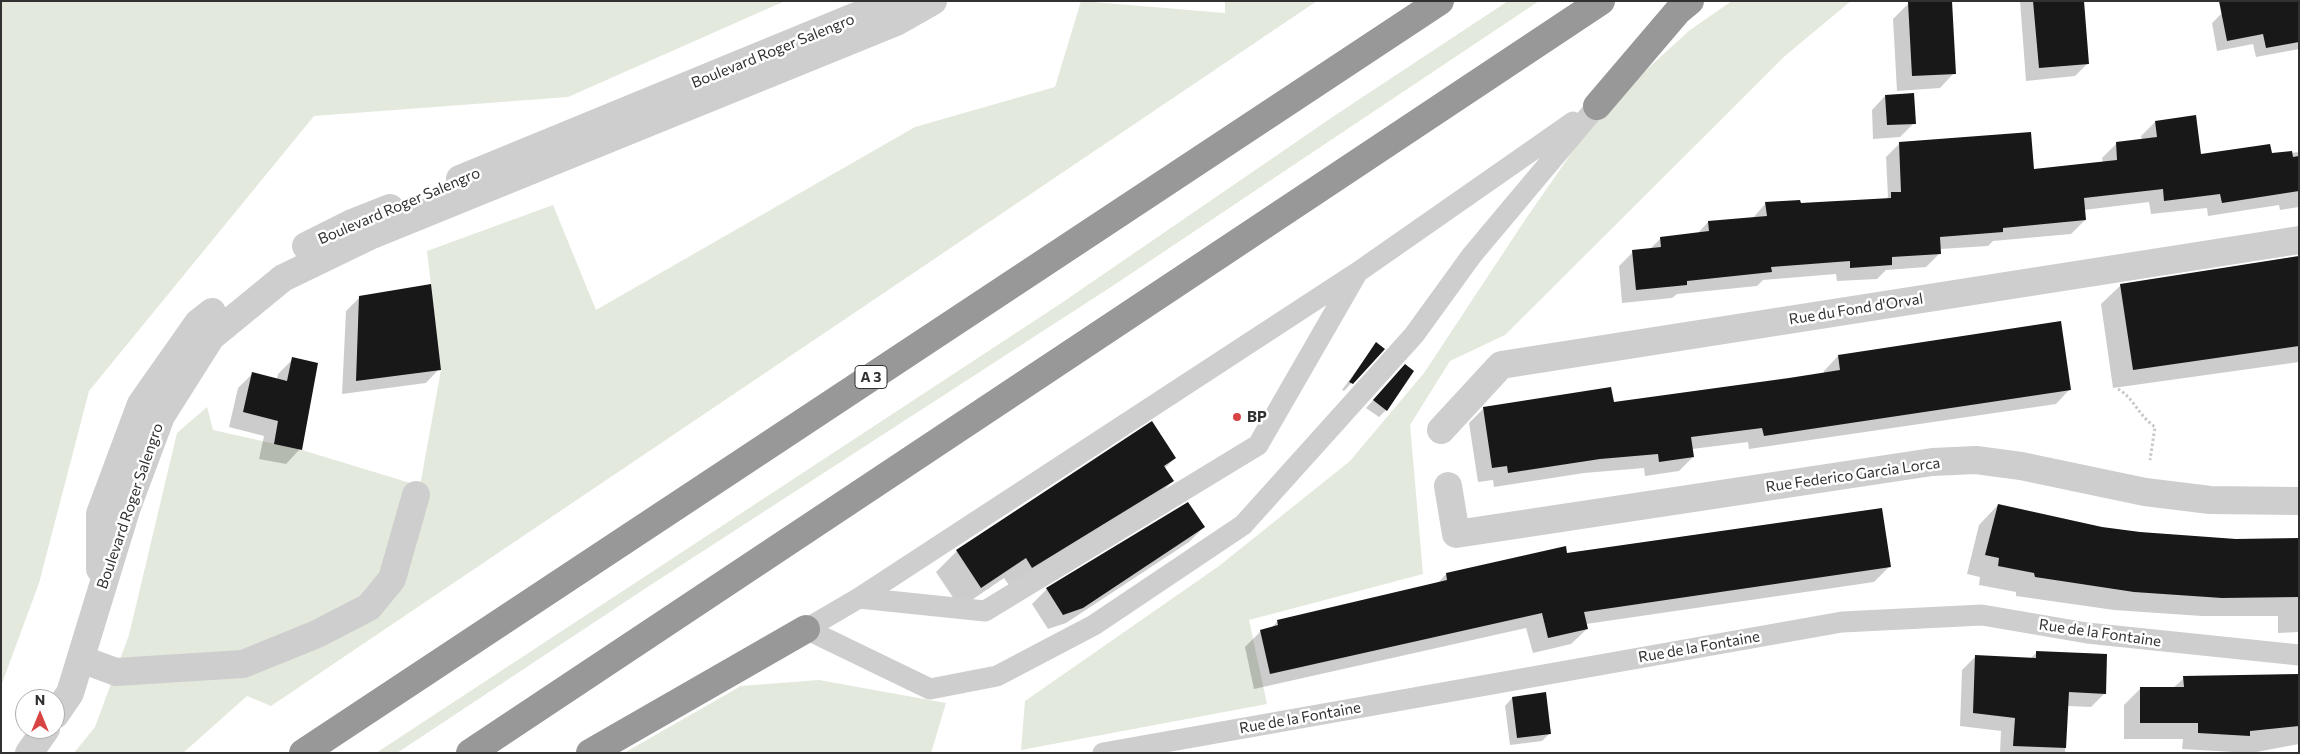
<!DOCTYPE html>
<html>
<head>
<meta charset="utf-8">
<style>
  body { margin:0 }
  #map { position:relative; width:2300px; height:754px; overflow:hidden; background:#fff; font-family:Commissioner,sans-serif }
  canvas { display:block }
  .frame { position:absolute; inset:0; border:2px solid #313131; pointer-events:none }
  .north { position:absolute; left:15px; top:689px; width:50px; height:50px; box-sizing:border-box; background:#fff; border:1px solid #adadad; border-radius:50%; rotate:0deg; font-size:14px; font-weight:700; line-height:20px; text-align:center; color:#313131 }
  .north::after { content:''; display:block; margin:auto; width:18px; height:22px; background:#d74443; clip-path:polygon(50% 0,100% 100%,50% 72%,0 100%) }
</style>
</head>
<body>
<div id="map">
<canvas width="2300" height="754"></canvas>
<div class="frame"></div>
<div class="north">N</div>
</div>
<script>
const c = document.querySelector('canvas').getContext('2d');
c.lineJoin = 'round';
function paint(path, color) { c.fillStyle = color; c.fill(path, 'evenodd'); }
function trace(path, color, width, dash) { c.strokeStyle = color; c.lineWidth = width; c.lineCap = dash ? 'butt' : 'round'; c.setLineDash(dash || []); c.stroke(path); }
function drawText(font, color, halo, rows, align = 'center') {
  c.font = font + ' Commissioner,sans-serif'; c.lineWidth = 5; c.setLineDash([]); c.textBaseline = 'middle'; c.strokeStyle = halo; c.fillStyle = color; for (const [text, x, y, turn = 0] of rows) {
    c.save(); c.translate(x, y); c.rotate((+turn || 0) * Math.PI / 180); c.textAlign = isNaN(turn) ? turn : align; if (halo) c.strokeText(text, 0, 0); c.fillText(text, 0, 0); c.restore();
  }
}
const green = new Path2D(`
  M 1,1 L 785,1 L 568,97 L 314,116 L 89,391 L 39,583 L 1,686 Z
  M 1081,1 L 1225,13 L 1225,1 L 1317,1 L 271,706 L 247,696 L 183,753 L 74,753 L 95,727 L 129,635 L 177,433 L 207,407 L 213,430 L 302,450 L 420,486 L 441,370 L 427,251 L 553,205 L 596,310 L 915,127 L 1055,87 Z
  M 1508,1 L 1539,1 L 1114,285 L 646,588 L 397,753 L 376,753 L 1060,304 L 1334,116 Z
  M 1732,1 L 1851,1 L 1786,55 L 1505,335 L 1450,361 L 1410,425 L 1423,574 L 1249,620 L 1267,704 L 1021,750 L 1025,701 L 1219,566 L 1350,461 L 1424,373 L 1525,220 L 1600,112 L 1690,30 Z
  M 819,680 L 946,703 L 931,753 L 624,753 L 741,686 Z`);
const shadow = new Path2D(`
  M 2020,1 L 2082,1 L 2088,63 L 2075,76 L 2026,81 Z
  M 2299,1 L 2299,49 L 2256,57 L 2253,44 L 2217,51 L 2212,23 L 2222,13 Z
  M 1908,4 L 1954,73 L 1940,88 L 1897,91 L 1893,19 Z
  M 1885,96 L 1914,123 L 1900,137 L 1873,139 L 1872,110 Z
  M 2195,117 L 2200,156 L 2270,155 L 2299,152 L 2299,207 L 2280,210 L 2279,205 L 2208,216 L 2207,208 L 2151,214 L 2149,202 L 2084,210 L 2085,220 L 2071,234 L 1993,241 L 1988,246 L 1940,249 L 1940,253 L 1926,267 L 1886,270 L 1877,279 L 1837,281 L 1836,274 L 1763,280 L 1757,286 L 1677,294 L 1672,298 L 1622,303 L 1619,266 L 1633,252 L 1649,250 L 1661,238 L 1697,234 L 1708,222 L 1752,219 L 1766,203 L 1800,204 L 1885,200 L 1888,197 L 1886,157 L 1900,143 L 2033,171 L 2103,163 L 2102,158 L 2116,144 L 2142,140 L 2141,136 L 2155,122 Z
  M 2299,256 L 2299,362 L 2113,388 L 2101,304 L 2121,285 Z
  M 360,297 L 439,369 L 426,383 L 342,394 L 346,311 Z
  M 1376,344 L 1383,349 L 1344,391 L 1342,390 Z
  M 1838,356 L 2070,389 L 2056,404 L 1749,449 L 1748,442 L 1692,449 L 1693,457 L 1679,471 L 1645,476 L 1644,468 L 1584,473 L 1494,487 L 1493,480 L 1478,482 L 1469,423 L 1484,408 L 1612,404 L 1824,374 L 1824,371 Z
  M 293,359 L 300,449 L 286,464 L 259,459 L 264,436 L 229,427 L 238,388 L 253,373 L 277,379 L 278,374 Z
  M 1398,373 L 1386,410 L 1379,417 L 1366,408 Z
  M 1175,458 L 1164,469 L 1173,481 L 1152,502 L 1011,588 L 1004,578 L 960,608 L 936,572 L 957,551 Z
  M 1188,504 L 1204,527 L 1189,542 L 1066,623 L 1048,629 L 1032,604 L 1047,589 Z
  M 1998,505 L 2102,528 L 2163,535 L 2236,540 L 2299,539 L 2299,632 L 2278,633 L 2278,616 L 2202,616 L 2114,610 L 2016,596 L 2016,592 L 1979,585 L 1980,577 L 1967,574 L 1979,525 Z
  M 1565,547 L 1566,554 L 1890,566 L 1874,582 L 1586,624 L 1587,629 L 1571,644 L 1533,653 L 1526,628 L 1254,689 L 1245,647 L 1261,631 L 1271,628 L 1278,621 L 1437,584 L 1446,574 Z
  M 2037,652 L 2105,693 L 2091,707 L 2067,706 L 2065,753 L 2000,753 L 2001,731 L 1960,726 L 1962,670 L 1976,656 L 2030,659 Z
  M 2299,674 L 2299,744 L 2251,753 L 2182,749 L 2183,739 L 2124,739 L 2124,705 L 2140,689 L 2172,689 L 2184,678 Z
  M 1512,698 L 1550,733 L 1542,741 L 1510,745 L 1505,706 Z`);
const building = new Path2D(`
  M 1952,1 L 1956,74 L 1912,76 L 1908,2 Z
  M 2033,1 L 2084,1 L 2089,64 L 2039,68 Z
  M 2219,1 L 2299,1 L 2299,42 L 2266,48 L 2263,34 L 2227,41 Z
  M 1914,93 L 1916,124 L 1887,125 L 1885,95 Z
  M 2196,115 L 2201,154 L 2270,144 L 2272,153 L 2292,151 L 2293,157 L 2299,156 L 2299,191 L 2222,203 L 2220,194 L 2164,201 L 2163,189 L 2084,198 L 2086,220 L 2003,228 L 2003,232 L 1940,237 L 1941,254 L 1892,257 L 1892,265 L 1850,268 L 1850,261 L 1771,267 L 1772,272 L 1687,281 L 1687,285 L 1636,290 L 1632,250 L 1661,247 L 1660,237 L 1709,231 L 1708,221 L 1767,216 L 1765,202 L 1800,200 L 1801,203 L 1891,198 L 1891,192 L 1901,192 L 1899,142 L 2031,132 L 2034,169 L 2117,160 L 2116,142 L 2157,137 L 2155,121 Z
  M 2299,256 L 2299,346 L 2133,370 L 2120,284 Z
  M 431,284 L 441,370 L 356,381 L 359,296 Z
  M 2061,321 L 2071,390 L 1764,436 L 1762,428 L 1691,437 L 1694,457 L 1659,462 L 1658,454 L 1600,459 L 1508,473 L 1507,466 L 1492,468 L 1483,407 L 1611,387 L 1614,402 L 1789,378 L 1840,370 L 1838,355 Z
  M 1376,342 L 1385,349 L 1353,384 L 1349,382 Z
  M 292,357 L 318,363 L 302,450 L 274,444 L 278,421 L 243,412 L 252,372 L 287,381 Z
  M 1405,364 L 1414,371 L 1387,411 L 1373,400 Z
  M 1152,421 L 1176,458 L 1164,466 L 1174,481 L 1032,568 L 1026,558 L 981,588 L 956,550 Z
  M 1188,502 L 1205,527 L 1083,608 L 1063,615 L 1046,588 Z
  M 1998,504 L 2102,527 L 2140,532 L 2236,539 L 2299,538 L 2299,597 L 2222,598 L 2134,592 L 2035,577 L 2034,573 L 1998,566 L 1999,558 L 1985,555 Z
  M 1882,508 L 1891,567 L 1584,612 L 1588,629 L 1548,638 L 1542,613 L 1270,674 L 1260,630 L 1278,625 L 1277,620 L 1447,580 L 1446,573 L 1566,546 L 1567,553 Z
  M 2036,651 L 2107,654 L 2106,694 L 2069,692 L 2066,748 L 2013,746 L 2015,718 L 1973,713 L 1975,655 L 2036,658 Z
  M 2299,674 L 2299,726 L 2250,731 L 2250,736 L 2198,733 L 2198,723 L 2140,723 L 2140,687 L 2184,687 L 2183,676 Z
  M 1546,692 L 1551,734 L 1517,738 L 1512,697 Z`);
const path = new Path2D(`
  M 2118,389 C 2134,398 2138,415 2155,427 L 2150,460`);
const service = new Path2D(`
  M 859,598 L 985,611 L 1258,445 L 1356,275
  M 806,629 L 930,689 L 997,676 L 1094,625 L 1243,525 L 1414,335 L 1472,255 L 1597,106
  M 806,629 L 859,598 L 1358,272 L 1573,122
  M 1103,753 L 1842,622 L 1982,615 L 2087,633 L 2299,655`);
const minor = new Path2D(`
  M 460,179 L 893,1
  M 306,246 L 352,223 L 390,208
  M 1441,430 L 1501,365 L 2299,240
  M 1448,486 L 1456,534 L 1932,462 L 1976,460 L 2021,466 L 2145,492 L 2210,500 L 2299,501
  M 100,569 L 100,514 L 141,404 L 198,323 L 212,312
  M 81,659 L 116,672 L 243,664 L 317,634 L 369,607 L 392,579 L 416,495
  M 55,715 L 70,693 L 127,507 L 161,416 L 211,337 L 283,278 L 372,235 L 896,22 L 933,1
  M 29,753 L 46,729`);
const motorway = new Path2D(`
  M 1597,106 L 1678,11 L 1690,1
  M 303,753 L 1440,1
  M 470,753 L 1601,1
  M 590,753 L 806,629`);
const markers = [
  [1237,417,5,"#d74443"]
];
const shields = [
  [871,377,32]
];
const shieldNames = [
  ["A 3",871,377]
];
const streetNames = [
  ["Boulevard Roger Salengro",773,51,-22],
  ["Boulevard Roger Salengro",399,206,-23],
  ["Rue du Fond d'Orval",1856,309,-9],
  ["Rue Federico Garcia Lorca",1853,475,-8],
  ["Boulevard Roger Salengro",130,506,-71],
  ["Rue de la Fontaine",2100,633,8],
  ["Rue de la Fontaine",1699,647,-10],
  ["Rue de la Fontaine",1300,718,-10]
];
const poiNames = [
  ["BP",1247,417]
];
paint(green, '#e3e9dd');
paint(shadow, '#0003');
paint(building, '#181818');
trace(path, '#c8c8c8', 3, [2.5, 2.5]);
trace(service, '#cecece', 21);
trace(minor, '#cecece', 28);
trace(motorway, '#989898', 28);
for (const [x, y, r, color] of markers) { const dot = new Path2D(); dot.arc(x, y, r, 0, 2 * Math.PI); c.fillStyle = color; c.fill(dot); trace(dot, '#fff', 2); }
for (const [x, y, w] of shields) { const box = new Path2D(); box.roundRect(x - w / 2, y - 11.5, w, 23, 4); c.fillStyle = '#fff'; c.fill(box); trace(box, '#313131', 1); }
drawText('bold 14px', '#313131', null, shieldNames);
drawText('15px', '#313131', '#fff', streetNames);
drawText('bold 15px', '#313131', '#fff', poiNames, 'left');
</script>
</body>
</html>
